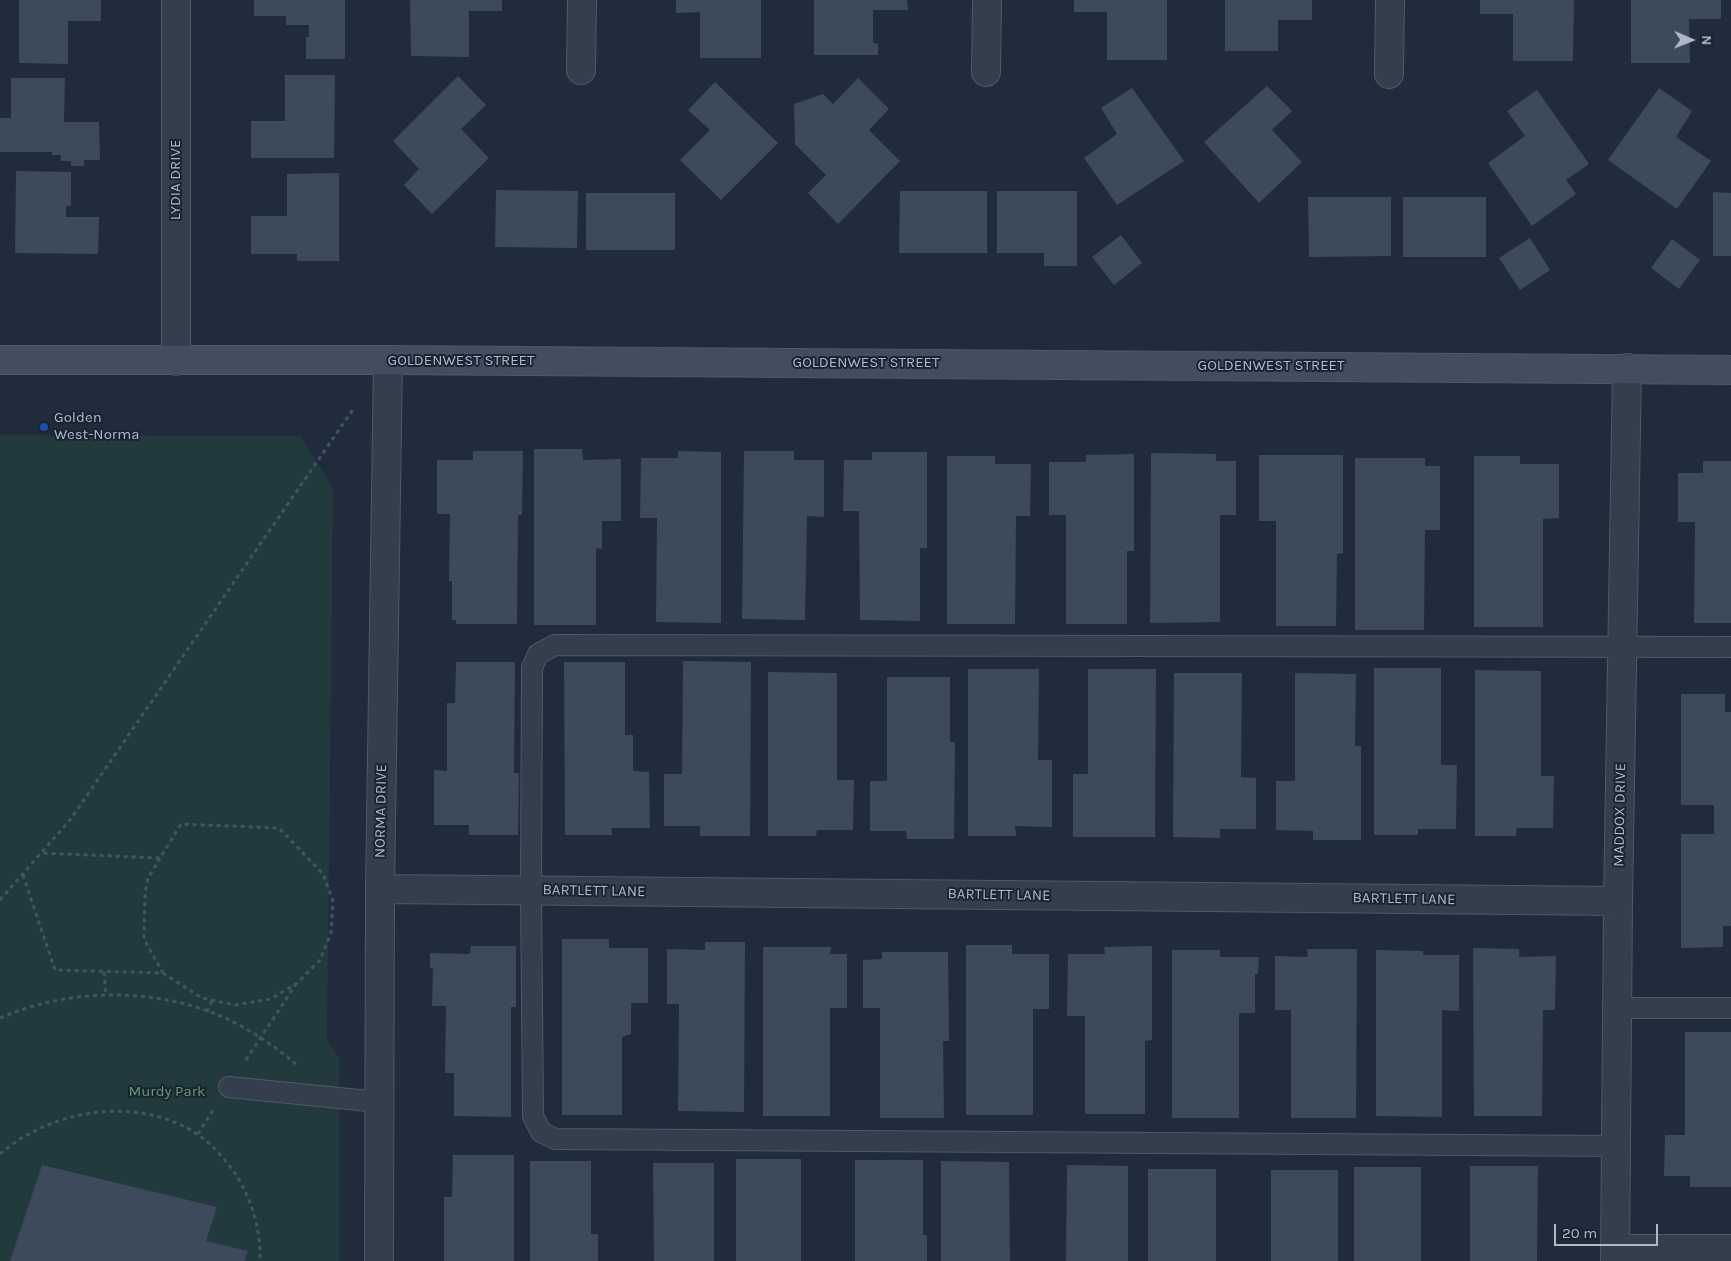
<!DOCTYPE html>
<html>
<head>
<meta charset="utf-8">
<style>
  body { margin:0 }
  #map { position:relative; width:1731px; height:1261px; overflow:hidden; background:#202c3c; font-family:Karla,sans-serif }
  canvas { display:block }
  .north { position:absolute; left:1666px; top:15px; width:50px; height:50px; -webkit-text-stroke:4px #192331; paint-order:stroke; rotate:91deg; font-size:14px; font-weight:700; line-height:20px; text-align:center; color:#afb9c8 }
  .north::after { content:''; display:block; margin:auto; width:18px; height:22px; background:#afb9c8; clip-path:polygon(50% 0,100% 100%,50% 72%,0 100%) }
  .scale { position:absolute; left:1554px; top:1224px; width:104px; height:22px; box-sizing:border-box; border:2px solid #afb9c8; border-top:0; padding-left:6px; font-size:15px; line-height:18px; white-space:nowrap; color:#afb9c8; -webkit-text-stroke:4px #192331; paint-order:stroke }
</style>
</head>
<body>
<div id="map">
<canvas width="1731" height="1261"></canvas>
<div class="north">N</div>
<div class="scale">20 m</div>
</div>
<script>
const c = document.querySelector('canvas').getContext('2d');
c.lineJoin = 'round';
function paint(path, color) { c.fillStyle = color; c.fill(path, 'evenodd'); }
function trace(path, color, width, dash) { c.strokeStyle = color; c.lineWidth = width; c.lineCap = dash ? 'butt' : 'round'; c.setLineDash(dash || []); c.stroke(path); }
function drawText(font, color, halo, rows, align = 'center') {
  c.font = font + ' Karla,sans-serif'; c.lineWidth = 4; c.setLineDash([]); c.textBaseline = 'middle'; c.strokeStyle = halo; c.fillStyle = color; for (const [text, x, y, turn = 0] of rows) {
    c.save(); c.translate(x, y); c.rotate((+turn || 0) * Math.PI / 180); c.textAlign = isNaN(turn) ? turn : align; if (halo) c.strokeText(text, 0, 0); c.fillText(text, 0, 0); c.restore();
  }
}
const green = new Path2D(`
  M 0,435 L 300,436 L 333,488 L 327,1041 L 339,1057 L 339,1261 L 0,1261 Z`);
const building = new Path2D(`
  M 19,0 L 101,0 L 101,21 L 68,21 L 68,64 L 19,63 Z
  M 254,0 L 345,0 L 345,59 L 306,59 L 306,37 L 309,37 L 309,25 L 286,25 L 286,16 L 254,16 Z
  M 410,0 L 502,0 L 502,11 L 469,11 L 469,57 L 411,56 Z
  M 676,0 L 761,0 L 761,58 L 700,58 L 700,12 L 676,13 Z
  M 814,0 L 907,0 L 908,10 L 873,10 L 873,43 L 878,44 L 878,55 L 814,55 Z
  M 1074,0 L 1167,0 L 1167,60 L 1107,60 L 1107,12 L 1074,12 Z
  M 1225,0 L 1312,0 L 1312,20 L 1278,20 L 1278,51 L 1225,51 Z
  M 1480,0 L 1574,0 L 1573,61 L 1513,61 L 1513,14 L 1480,14 Z
  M 1631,0 L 1721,0 L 1721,19 L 1689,19 L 1690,63 L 1631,63 Z
  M 285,75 L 335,75 L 334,158 L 251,158 L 251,121 L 285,121 Z
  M 458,76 L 486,105 L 461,129 L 489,158 L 432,214 L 404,185 L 419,169 L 393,141 Z
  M 11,78 L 65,78 L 64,122 L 99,122 L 100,160 L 84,160 L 84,166 L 71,166 L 71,161 L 61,161 L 61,155 L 52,155 L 52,152 L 0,152 L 0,118 L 11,118 Z
  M 858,78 L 889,109 L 869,130 L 900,161 L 838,224 L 808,193 L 826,175 L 795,144 L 794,104 L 823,94 L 833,104 Z
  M 715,82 L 778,143 L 721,200 L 680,160 L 710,130 L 688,110 Z
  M 1267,86 L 1292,111 L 1272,130 L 1302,162 L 1259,203 L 1204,142 Z
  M 1132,88 L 1184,161 L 1117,205 L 1084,158 L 1117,134 L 1101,108 Z
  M 1659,88 L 1692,111 L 1676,137 L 1711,161 L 1677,209 L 1608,160 Z
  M 1537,90 L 1589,164 L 1566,180 L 1576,194 L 1532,226 L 1488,163 L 1525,136 L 1507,111 Z
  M 16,171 L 71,172 L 71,206 L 66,206 L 66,217 L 99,217 L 98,254 L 15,253 Z
  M 339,173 L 339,261 L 297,261 L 297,254 L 251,254 L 251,216 L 287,216 L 287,174 Z
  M 496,190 L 578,191 L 577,248 L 495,247 Z
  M 900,191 L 987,191 L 987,253 L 899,253 Z
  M 997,191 L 1077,191 L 1077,266 L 1044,266 L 1044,253 L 997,253 Z
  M 1713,192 L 1731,193 L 1731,256 L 1713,256 Z
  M 586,193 L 675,193 L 675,250 L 586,250 Z
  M 1308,197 L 1391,197 L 1391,256 L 1309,257 Z
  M 1403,197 L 1486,197 L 1486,257 L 1403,257 Z
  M 1121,235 L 1142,263 L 1114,285 L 1092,257 Z
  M 1530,238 L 1550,270 L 1520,290 L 1499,258 Z
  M 1672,239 L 1700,260 L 1679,289 L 1651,268 Z
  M 534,449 L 582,449 L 583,460 L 621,459 L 621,521 L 602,521 L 602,549 L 596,548 L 596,625 L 534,625 Z
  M 473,451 L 523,451 L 522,515 L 518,515 L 517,624 L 456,624 L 456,620 L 452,620 L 452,581 L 449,581 L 450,514 L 437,514 L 437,460 L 473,460 Z
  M 678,451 L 721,452 L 721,623 L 656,622 L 657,518 L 640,518 L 641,458 L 678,458 Z
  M 744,451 L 794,451 L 794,460 L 824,460 L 824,517 L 807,516 L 805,620 L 742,619 Z
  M 872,452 L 927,452 L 927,548 L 920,548 L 920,621 L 860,620 L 859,511 L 843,511 L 844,460 L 872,460 Z
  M 1151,453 L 1216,454 L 1216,461 L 1236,461 L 1236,515 L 1220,515 L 1220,622 L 1150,623 Z
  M 1134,454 L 1134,551 L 1127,551 L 1127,624 L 1066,624 L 1066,515 L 1049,515 L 1049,462 L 1086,462 L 1086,455 Z
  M 1259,455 L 1343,455 L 1343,553 L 1337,554 L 1336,626 L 1276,626 L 1276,521 L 1259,521 Z
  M 947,456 L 995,456 L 995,464 L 1031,464 L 1030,516 L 1016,516 L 1015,624 L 947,624 Z
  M 1474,456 L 1520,456 L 1520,464 L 1559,464 L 1559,518 L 1543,519 L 1543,627 L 1474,627 Z
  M 1355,458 L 1425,458 L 1425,466 L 1440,466 L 1440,530 L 1425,530 L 1424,630 L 1355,630 Z
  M 1703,461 L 1731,461 L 1731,623 L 1694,623 L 1695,522 L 1678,522 L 1678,473 L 1703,473 Z
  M 683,661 L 751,662 L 750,836 L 700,836 L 700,826 L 664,826 L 664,774 L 682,774 Z
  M 456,662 L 515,662 L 514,773 L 519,773 L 518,835 L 469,835 L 469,825 L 434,825 L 434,770 L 447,771 L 447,703 L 455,703 Z
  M 564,662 L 625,662 L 625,735 L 633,735 L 633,771 L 649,772 L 650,828 L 611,828 L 612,835 L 565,835 Z
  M 1374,668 L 1441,668 L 1441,765 L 1457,765 L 1456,829 L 1418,829 L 1418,835 L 1374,835 Z
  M 968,669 L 1039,669 L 1038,760 L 1052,760 L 1052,827 L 1015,826 L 1016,836 L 968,836 Z
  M 1088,669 L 1156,669 L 1155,837 L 1073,837 L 1073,774 L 1088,774 Z
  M 1475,670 L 1541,671 L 1541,776 L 1554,776 L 1553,828 L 1517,828 L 1516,836 L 1475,836 Z
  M 768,672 L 837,673 L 837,780 L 854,780 L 853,830 L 817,830 L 816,836 L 768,836 Z
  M 1174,673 L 1242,673 L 1241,777 L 1256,778 L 1256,829 L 1220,829 L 1220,838 L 1173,837 Z
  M 1295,673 L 1356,674 L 1355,746 L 1361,746 L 1361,840 L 1313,840 L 1313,831 L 1276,830 L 1276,781 L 1295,781 Z
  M 887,677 L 950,677 L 950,742 L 955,742 L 954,839 L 907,839 L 906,831 L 870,831 L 870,781 L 887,781 Z
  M 1681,694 L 1725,694 L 1725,712 L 1731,712 L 1731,926 L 1723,926 L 1723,947 L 1681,948 L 1681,834 L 1714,834 L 1714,805 L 1681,805 Z
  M 562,939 L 609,939 L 609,948 L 648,948 L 648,1003 L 631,1003 L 631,1034 L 622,1037 L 622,1115 L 562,1115 Z
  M 705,942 L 745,942 L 744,1112 L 678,1111 L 679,1004 L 667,1004 L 667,949 L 705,950 Z
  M 966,945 L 1012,945 L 1012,954 L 1049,954 L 1049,1009 L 1033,1009 L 1033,1115 L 966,1115 Z
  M 471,946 L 516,946 L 516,1007 L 511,1007 L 511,1117 L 454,1116 L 454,1073 L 445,1073 L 446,1006 L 432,1006 L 433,969 L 430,968 L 430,953 L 470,954 Z
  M 1152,946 L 1152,1040 L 1145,1041 L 1145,1114 L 1085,1114 L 1085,1016 L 1067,1016 L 1068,954 L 1105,954 L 1104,947 Z
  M 763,947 L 831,947 L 830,954 L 847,954 L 847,1008 L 830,1008 L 830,1116 L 763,1116 Z
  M 1473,948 L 1519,949 L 1519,957 L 1556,956 L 1555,1010 L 1543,1010 L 1542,1116 L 1474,1116 Z
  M 1307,949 L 1357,949 L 1356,1118 L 1291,1118 L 1291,1010 L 1275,1010 L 1275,956 L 1308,957 Z
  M 1172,950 L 1220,950 L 1220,957 L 1259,957 L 1258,974 L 1255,974 L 1255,1013 L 1239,1013 L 1239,1118 L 1172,1118 Z
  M 1376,950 L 1423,951 L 1423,955 L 1459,955 L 1459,1011 L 1442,1010 L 1442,1117 L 1376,1116 Z
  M 882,952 L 948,952 L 949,1041 L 943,1041 L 944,1118 L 880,1118 L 880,1008 L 863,1008 L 863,960 L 882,959 Z
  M 1685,1032 L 1731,1032 L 1731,1187 L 1690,1187 L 1690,1176 L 1664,1176 L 1665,1135 L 1685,1135 Z
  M 453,1155 L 514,1155 L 514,1261 L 444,1261 L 444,1197 L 452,1197 Z
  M 736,1159 L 801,1159 L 801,1261 L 736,1261 Z
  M 855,1160 L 923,1160 L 923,1235 L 927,1235 L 927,1261 L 855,1261 Z
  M 530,1161 L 591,1161 L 591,1234 L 598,1234 L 598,1261 L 530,1261 Z
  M 941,1161 L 1009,1162 L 1010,1261 L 941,1261 Z
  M 653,1163 L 714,1163 L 714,1261 L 654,1261 Z
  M 42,1165 L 217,1207 L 206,1241 L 248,1251 L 244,1261 L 10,1261 Z
  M 1067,1165 L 1128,1166 L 1128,1261 L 1066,1261 Z
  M 1470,1166 L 1538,1166 L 1537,1261 L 1470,1261 Z
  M 1354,1167 L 1421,1167 L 1421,1261 L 1354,1261 Z
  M 1148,1169 L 1216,1169 L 1216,1261 L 1148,1261 Z
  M 1271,1170 L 1338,1170 L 1338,1261 L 1271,1261 Z`);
const path = new Path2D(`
  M 160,858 L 148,878 L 145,893 L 144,939 L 163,973
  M 23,875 L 55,970 L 163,973 L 202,998 L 235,1005 L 271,999 L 297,983 L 320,960 L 331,933 L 333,901 L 323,874 L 279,828 L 181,824 L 160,858 L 41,853
  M 0,900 L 70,820 L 354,408
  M 104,972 L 106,996
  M 207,1012 L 212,1000
  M 0,1018 C 69,988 154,987 223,1017 C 248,1028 276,1047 297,1065
  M 246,1060 L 296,984
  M 198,1134 L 214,1109
  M 0,1154 C 52,1109 137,1095 197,1134 C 213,1144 228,1163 238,1178 C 253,1204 261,1231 260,1261`);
const service = new Path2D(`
  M 1618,1008 L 1731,1008
  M 229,1087 L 379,1102
  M 1616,1146 L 555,1139 L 541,1132 L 533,1116 L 531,890 L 532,668 L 538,654 L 555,645 L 1731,647`);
const minor = new Path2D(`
  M 176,0 L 176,361
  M 581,70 L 582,0
  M 986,72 L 987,0
  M 1389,74 L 1390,0
  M 380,889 L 1618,901
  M 1615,1249 L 1731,1249
  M 379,1261 L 380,889 L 388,360
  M 1615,1261 L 1618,901 L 1627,368`);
const secondary = new Path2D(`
  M 0,360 L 388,360 L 1731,370`);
const markers = [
  [44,427,5,"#1a4fb4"]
];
const streetNames = [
  ["LYDIA DRIVE",176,180,-90],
  ["GOLDENWEST STREET",461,361],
  ["GOLDENWEST STREET",866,363],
  ["GOLDENWEST STREET",1271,366],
  ["NORMA DRIVE",381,811,-89],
  ["MADDOX DRIVE",1620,815,-89],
  ["BARTLETT LANE",594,891,1],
  ["BARTLETT LANE",999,895,1],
  ["BARTLETT LANE",1404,899,1]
];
const poiNames = [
  ["Golden",54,418],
  ["West-Norma",54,435]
];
const parkNames = [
  ["Murdy Park",167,1092]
];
paint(green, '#223a3d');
paint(building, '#3c4a5c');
trace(service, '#4f5967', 22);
trace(minor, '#4f5967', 30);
trace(secondary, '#4f5967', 30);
trace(path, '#40575b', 3, [4, 4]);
trace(service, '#343e4c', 20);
trace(minor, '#343e4c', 28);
trace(secondary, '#424d60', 28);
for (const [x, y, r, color] of markers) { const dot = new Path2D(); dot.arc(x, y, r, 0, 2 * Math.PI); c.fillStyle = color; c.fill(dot); trace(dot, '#192331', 2); }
drawText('15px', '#afb9c8', '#192331', streetNames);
drawText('15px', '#afb9c8', '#192331', poiNames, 'left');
drawText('15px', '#649c72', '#192331', parkNames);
</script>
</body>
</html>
